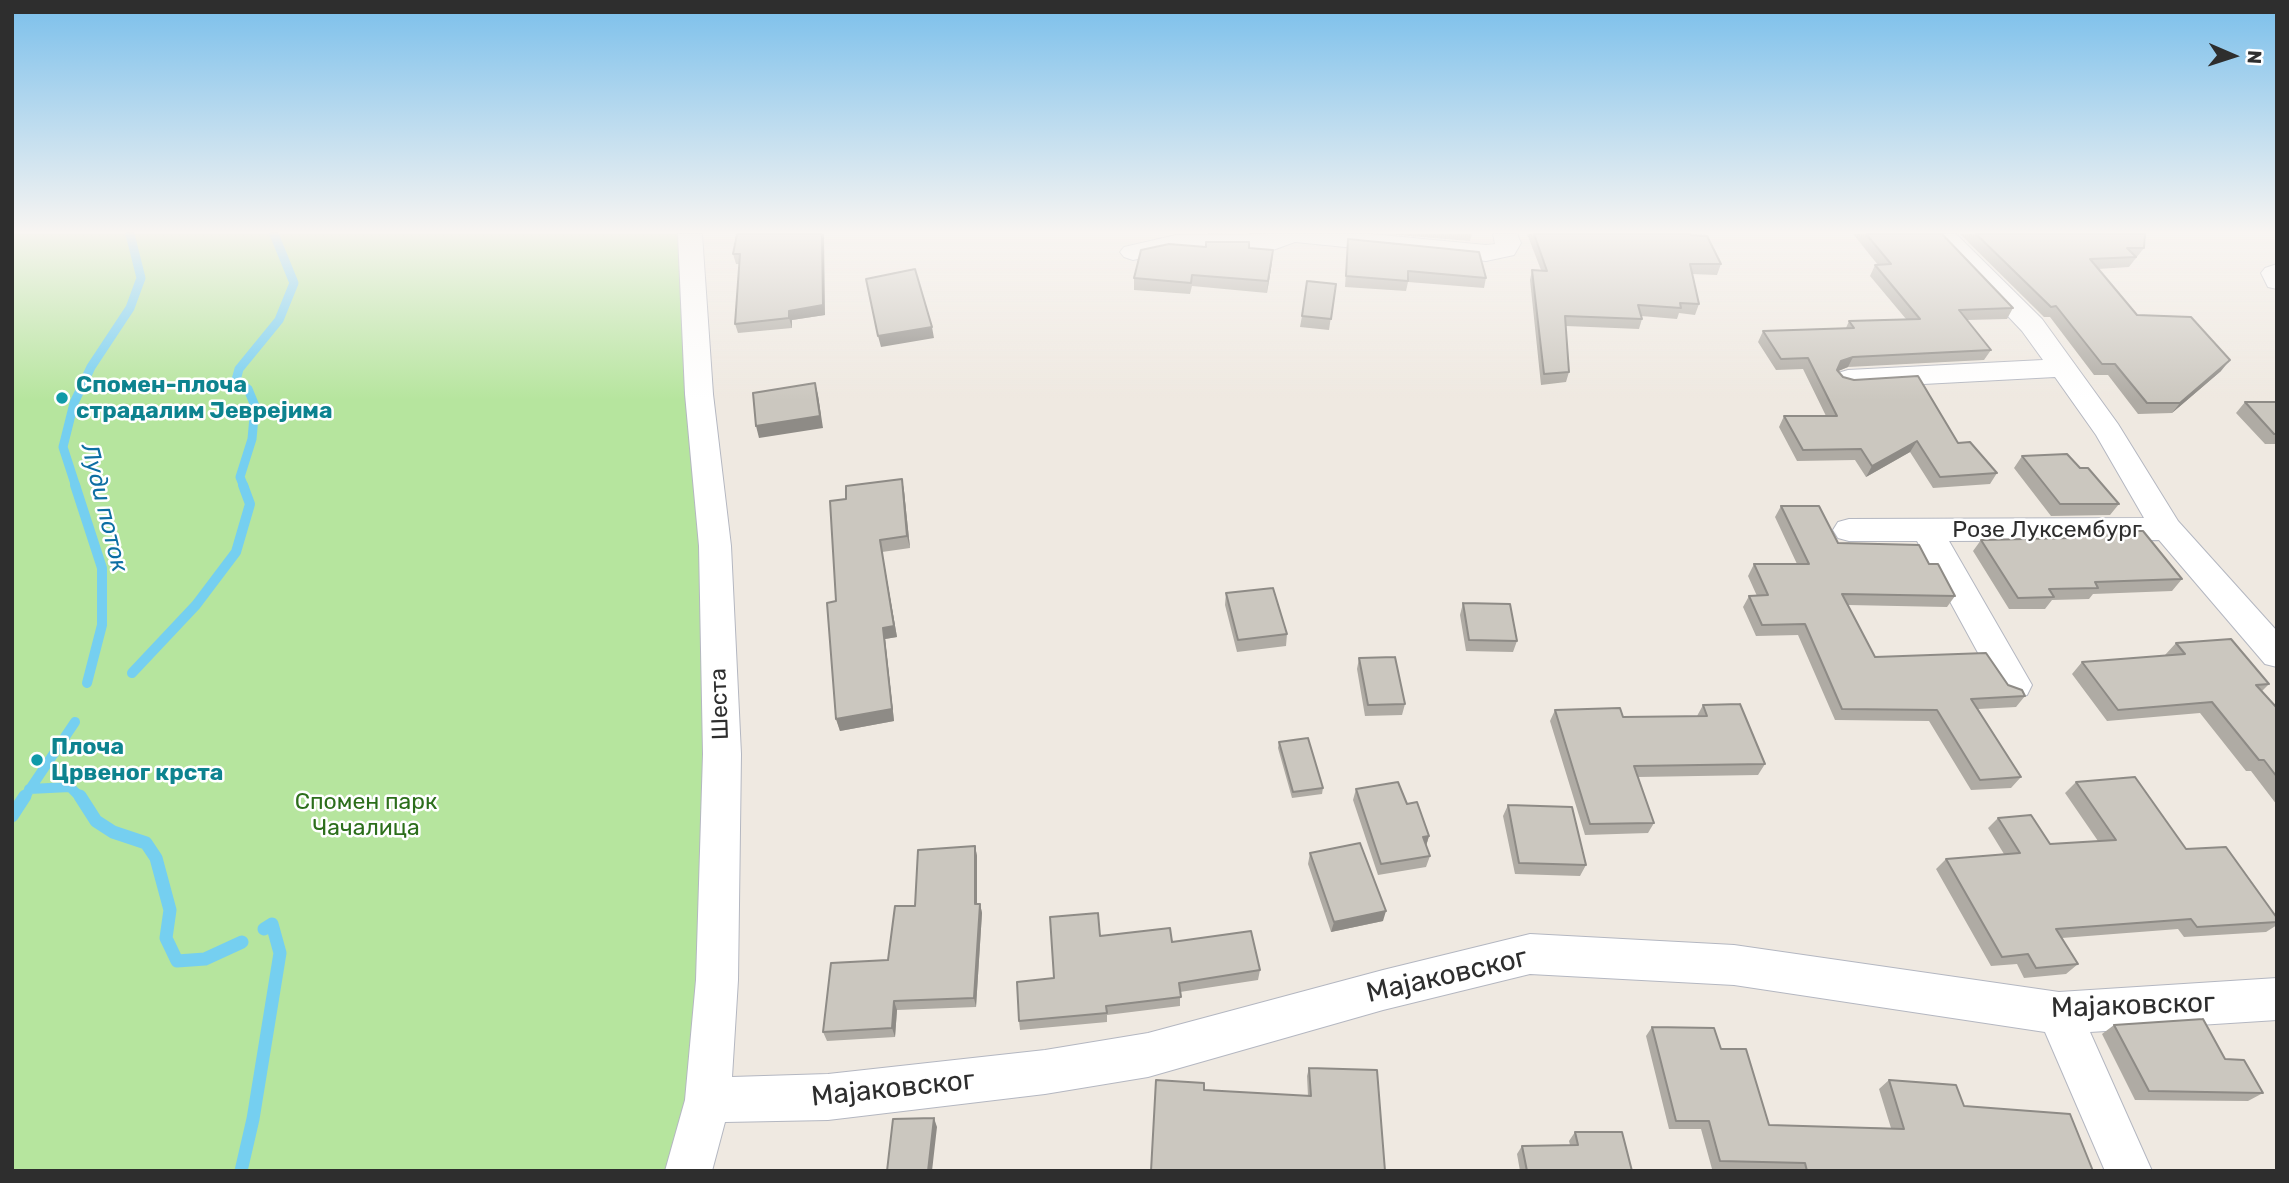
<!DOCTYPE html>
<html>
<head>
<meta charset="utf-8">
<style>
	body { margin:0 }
	#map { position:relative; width:2289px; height:1183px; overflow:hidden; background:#efe9e1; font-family:Rubik,sans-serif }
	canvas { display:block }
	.frame { position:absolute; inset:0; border:14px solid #2e2e2e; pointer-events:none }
	.north { position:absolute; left:2198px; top:21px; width:70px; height:70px; -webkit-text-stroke:5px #fff; paint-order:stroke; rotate:93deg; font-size:19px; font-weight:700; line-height:28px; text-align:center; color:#2e2e2e }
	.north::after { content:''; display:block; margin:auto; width:24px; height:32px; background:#2e2e2e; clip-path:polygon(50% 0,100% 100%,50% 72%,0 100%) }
</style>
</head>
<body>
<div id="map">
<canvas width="2289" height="1183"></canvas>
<div class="frame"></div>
<div class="north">N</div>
</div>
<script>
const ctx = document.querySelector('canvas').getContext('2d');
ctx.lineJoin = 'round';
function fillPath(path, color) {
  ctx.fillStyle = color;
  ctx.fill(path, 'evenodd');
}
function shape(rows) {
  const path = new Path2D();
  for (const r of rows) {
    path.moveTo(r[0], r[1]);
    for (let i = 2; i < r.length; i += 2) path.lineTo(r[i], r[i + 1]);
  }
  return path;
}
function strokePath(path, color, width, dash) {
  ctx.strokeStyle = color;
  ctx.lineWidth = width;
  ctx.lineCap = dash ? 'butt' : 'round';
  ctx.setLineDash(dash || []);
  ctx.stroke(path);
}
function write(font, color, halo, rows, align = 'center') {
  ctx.font = font + ' Rubik,sans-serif';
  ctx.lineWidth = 5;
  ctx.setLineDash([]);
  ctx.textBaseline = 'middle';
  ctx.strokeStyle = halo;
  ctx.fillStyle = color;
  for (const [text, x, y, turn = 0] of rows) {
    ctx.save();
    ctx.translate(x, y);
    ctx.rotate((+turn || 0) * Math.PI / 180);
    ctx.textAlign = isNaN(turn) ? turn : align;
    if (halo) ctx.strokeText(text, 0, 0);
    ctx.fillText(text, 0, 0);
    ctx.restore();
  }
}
const green = shape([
	[12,234,690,234,715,546,688,1171,12,1171]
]);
const streamFar2 = shape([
	[76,487,63,447,74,403,91,367,130,308,141,278,130,234],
	[244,487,240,477,252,439,255,406,248,389,236,380,239,369,279,320,294,283,274,234]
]);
const streamFar1 = shape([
	[75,485,102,568,102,625,87,683],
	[132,673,196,605,236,552,250,504,243,485],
	[29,789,70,787,81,798],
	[24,798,75,722]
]);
const stream = shape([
	[80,796,96,821,113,832,146,843,156,858,170,910,166,938,177,961,205,959,242,942],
	[12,816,25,796],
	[241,1171,253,1119,280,953,272,924,264,929]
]);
const street = shape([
	[678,234,702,234,713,394,731,546,741,754,738,980,732,1077,828,1074,1045,1050,1148,1033,1383,970,1530,934,1734,945,2059,992,2277,978,2277,1020,2090,1032,2152,1171,2105,1171,2045,1032,1734,985,1530,974,1383,1010,1148,1077,1045,1094,828,1120,725,1122,712,1171,665,1171,685,1100,696,980,703,754,699,546,685,394,678,234],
	[1270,234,1371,234,1486,245,1495,244,1493,234,1517,234,1521,243,1514,255,1486,261,1295,242,1270,251,1176,251,1133,260,1124,257,1120,252,1124,247,1176,235,1270,234],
	[1930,234,1956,234,2042,319,2118,424,2178,521,2277,631,2277,667,2265,664,2159,540,1949,541,2032,685,2027,695,2014,699,2001,695,1917,541,1849,541,1838,538,1833,530,1838,522,1849,519,2144,518,2096,435,2055,377,1848,388,1838,385,1834,379,1838,373,1848,370,2043,360,2022,331,1930,234],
	[2277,264,2277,289,2268,287,2261,273,2265,268,2277,264]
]);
const wall = shape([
	[737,234,825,315,792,320,792,328,738,333,735,324,740,264,736,264,733,254],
	[1385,234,1472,234,1470,241],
	[1527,234,1690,234,1721,264,1717,275,1692,274,1699,304,1695,315,1679,313,1677,319,1641,316,1642,319,1639,329,1566,326,1569,372,1566,382,1541,385,1530,280,1532,270,1541,270],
	[1853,234,1942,234,2013,308,2007,319,1967,320,1991,350,1984,360,1848,367,1838,371,1843,377,1958,443,1997,473,1990,484,1933,488,1910,452,1866,477,1855,460,1797,461,1779,427,1784,416,1826,416,1803,369,1776,370,1758,342,1763,331,1846,328,1849,321,1906,319,1870,276,1875,265,1878,265],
	[1960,234,2145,234,2144,248,2129,267,2098,269,2137,315,2221,371,2172,413,2138,414,2108,375,2094,375,2050,317,2044,317],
	[1348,239,1486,278,1484,288,1408,282,1406,291,1345,287],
	[1206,247,1249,248,1272,262,1267,293,1192,286,1190,294,1134,290,1134,278],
	[1336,284,1329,330,1300,327,1302,316],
	[2245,402,2277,402,2277,444,2265,444,2236,413],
	[2022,456,2080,468,2119,504,2110,515,2051,516,2014,468],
	[902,479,904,491,910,548,882,552,897,637,885,639,894,721,840,731,836,719,846,499],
	[1781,506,1838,543,1929,564,1955,596,1947,607,1848,605,1875,657,2008,685,2025,696,2016,707,1978,709,2021,777,2011,788,1971,790,1929,721,1835,720,1798,635,1756,636,1743,607,1749,596,1757,596,1748,576,1754,564,1797,564,1775,517],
	[2082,531,2182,579,2172,591,2093,594,2089,599,2052,600,2045,609,2009,609,1973,551,1981,540,2068,538,2069,536,2078,536],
	[1226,593,1287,634,1286,646,1237,652,1225,605],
	[1463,603,1517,641,1513,652,1466,651,1460,615],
	[2176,643,2269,684,2262,691,2277,708,2277,805,2251,771,2246,771,2200,713,2107,721,2072,674,2082,662,2166,656,2165,655],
	[1359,658,1405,704,1402,715,1365,716,1357,669],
	[1703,705,1765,764,1758,775,1638,777,1654,823,1648,833,1585,835,1550,721,1555,710,1623,717,1697,716],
	[1279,742,1323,788,1322,794,1292,798,1278,748],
	[2076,782,2186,849,2277,918,2277,925,2266,932,2184,937,2178,929,2062,938,2078,964,2066,974,2024,978,2017,964,1991,966,1936,869,1946,859,2004,854,1988,828,1998,818,2050,844,2098,841,2065,793],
	[1356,789,1407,804,1429,836,1426,846,1430,856,1426,867,1378,875,1353,800],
	[1508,805,1586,865,1580,876,1515,874,1503,816],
	[975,846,977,856,977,904,980,904,982,913,976,1007,897,1010,895,1037,827,1041,823,1032,888,960,915,906],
	[1310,853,1383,921,1331,932,1308,864],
	[1100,936,1172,942,1260,970,1258,980,1180,992,1180,1006,1107,1015,1107,1022,1020,1030,1019,1021,1054,978],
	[2114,1025,2225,1059,2263,1093,2248,1101,2135,1100,2102,1034],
	[1652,1027,1721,1049,1769,1125,1891,1128,1879,1089,1889,1080,1964,1106,2093,1171,1775,1171,1712,1169,1701,1129,1669,1129,1646,1036],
	[1309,1068,1385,1171,1204,1090,1308,1096,1307,1076],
	[1575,1132,1632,1171,1520,1171,1517,1154,1522,1146,1570,1145,1569,1141]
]);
const shadedWall = shape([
	[822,234,824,234,825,315,792,320,792,328,789,318,789,311],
	[1273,250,1272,262,1267,293,1268,281],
	[932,327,934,338,881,347,878,336],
	[1853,357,1848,367,1836,372,1841,361],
	[2230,360,2221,371,2172,413,2180,403],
	[815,383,818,395,823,428,759,438,756,426],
	[1917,441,1910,452,1866,477,1872,466],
	[902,479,904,491,910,548,907,536],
	[880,540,897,637,885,639,894,721,840,731,836,719,883,628],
	[1429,836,1426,846,1423,837],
	[975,846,977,856,977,914,975,904],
	[980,904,982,913,976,1007,974,998],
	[1386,911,1383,921,1331,932,1334,922],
	[894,1001,897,1010,895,1037,892,1028],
	[934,1118,937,1127,932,1171,928,1171]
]);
const building = shape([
	[737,234,822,234,823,305,789,311,789,318,735,324,740,254,733,254,737,234],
	[1534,234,1690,234,1691,235,1707,236,1721,264,1690,264,1699,304,1680,303,1681,308,1638,305,1642,319,1565,316,1569,372,1544,374,1532,270,1547,271,1534,234],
	[1866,234,1942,234,2013,308,1959,310,1991,350,1853,357,1841,361,1837,370,1843,377,1854,380,1918,376,1958,443,1970,442,1997,473,1940,477,1917,441,1872,466,1861,449,1803,450,1784,416,1837,416,1808,358,1781,359,1763,331,1854,328,1849,321,1920,319,1875,265,1891,264,1866,234],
	[1976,234,2145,234,2144,248,2127,248,2136,257,2090,259,2137,315,2191,317,2230,360,2180,403,2147,403,2115,364,2102,364,2056,306,2051,307,1976,234],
	[1348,239,1479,252,1486,278,1408,271,1408,281,1346,276,1348,239],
	[1206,242,1249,242,1249,248,1273,250,1268,281,1192,275,1191,283,1134,278,1141,250,1169,244,1206,247,1206,242],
	[915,269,932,327,878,336,866,279,915,269],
	[1307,281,1336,284,1331,319,1302,316,1307,281],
	[815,383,820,416,756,426,753,393,815,383],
	[2245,402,2277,402,2277,434,2274,434,2245,402],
	[2067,454,2080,468,2088,468,2119,504,2060,504,2022,456,2067,454],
	[902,479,907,536,880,540,894,626,883,628,892,709,836,719,827,603,836,601,830,501,846,499,846,486,902,479],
	[1781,506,1819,506,1838,543,1919,545,1929,564,1938,564,1955,596,1842,594,1875,657,1986,653,2008,685,2022,690,2025,696,1971,699,2021,777,1980,780,1937,710,1842,709,1805,624,1762,625,1749,596,1768,595,1754,564,1809,564,1781,506],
	[2082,531,2143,531,2182,579,2095,582,2098,588,2049,589,2054,597,2018,598,1981,540,2071,538,2069,536,2085,536,2082,531],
	[1273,588,1287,634,1238,640,1226,593,1273,588],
	[1463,603,1510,604,1517,641,1469,640,1463,603],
	[2231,639,2269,684,2256,685,2277,708,2277,777,2264,760,2259,760,2212,702,2118,710,2082,662,2185,654,2176,643,2231,639],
	[1395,657,1405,704,1368,705,1359,658,1395,657],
	[1740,704,1765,764,1634,766,1654,823,1590,824,1555,710,1620,708,1623,717,1707,716,1703,705,1740,704],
	[1308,738,1323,788,1293,792,1279,742,1308,738],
	[2135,777,2186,849,2226,847,2277,918,2277,922,2197,927,2191,919,2056,929,2078,964,2036,968,2028,954,2002,957,1946,859,2020,853,1998,818,2031,815,2050,844,2116,840,2076,782,2135,777],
	[1398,782,1407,804,1417,802,1429,836,1423,837,1430,856,1381,864,1356,789,1398,782],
	[1508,805,1572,807,1586,865,1519,863,1508,805],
	[1360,843,1386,911,1334,922,1310,853,1360,843],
	[975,846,975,904,980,904,974,998,894,1001,892,1028,823,1032,831,963,888,960,895,906,915,906,918,850,975,846],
	[1098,913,1100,936,1170,928,1172,942,1251,931,1260,970,1179,983,1181,997,1106,1006,1107,1013,1019,1021,1017,982,1054,978,1050,917,1098,913],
	[2203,1019,2225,1059,2244,1060,2263,1093,2149,1091,2114,1025,2203,1019],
	[1652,1027,1714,1028,1721,1049,1746,1049,1769,1125,1904,1129,1889,1080,1956,1085,1964,1106,2070,1114,2093,1171,1807,1171,1805,1163,1720,1161,1709,1121,1676,1121,1652,1027],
	[1309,1068,1377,1070,1385,1171,1151,1171,1156,1080,1204,1083,1204,1090,1311,1096,1309,1068],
	[934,1118,928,1171,887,1171,893,1119,934,1118],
	[1575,1132,1622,1132,1632,1171,1527,1171,1522,1146,1578,1145,1575,1132]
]);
const markers = [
	[62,398,7,"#0f9aa8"],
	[37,760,7,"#0f9aa8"]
];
const cultureNames = [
	["Спомен-плоча",76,385],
	["страдалим Јеврејима",76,411],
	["Плоча",51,747],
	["Црвеног крста",51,773]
];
const streetNames = [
	["Розе Луксембург",2047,530],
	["Шеста",720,704,-92]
];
const parkNames = [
	["Спомен парк",366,802],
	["Чачалица",366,828]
];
const waterNames = [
	["Луди поток",104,508,76]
];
const nearStreetnames = [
	["Мајаковског",1447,976,-13],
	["Мајаковског",2133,1006,-2],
	["Мајаковског",893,1089,-6]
];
fillPath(green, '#b6e59e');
strokePath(streamFar2, '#75cff0', 9);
strokePath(streamFar1, '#75cff0', 10);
strokePath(stream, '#75cff0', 13);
strokePath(street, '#b4b7c1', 2);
fillPath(street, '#fff');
fillPath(wall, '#afaba4');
fillPath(shadedWall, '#8e8b86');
fillPath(building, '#cbc7bf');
strokePath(building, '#8e8b86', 2);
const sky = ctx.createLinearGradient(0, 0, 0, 400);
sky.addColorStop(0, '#7abfeb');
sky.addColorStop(0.58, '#f8f5f2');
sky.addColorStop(1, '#f8f5f200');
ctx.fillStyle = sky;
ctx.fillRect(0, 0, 2289, 400);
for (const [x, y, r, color] of markers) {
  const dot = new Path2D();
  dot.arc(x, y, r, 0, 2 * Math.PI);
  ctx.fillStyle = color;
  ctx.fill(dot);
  strokePath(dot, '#fff', 2.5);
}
write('bold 23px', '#0d838f', '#fff', cultureNames, 'left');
write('23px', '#2e2e2e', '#fff', streetNames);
write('23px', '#2c6e1b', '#fff', parkNames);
write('italic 24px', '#0d6fa3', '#fff', waterNames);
write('28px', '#2e2e2e', '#fff', nearStreetnames);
</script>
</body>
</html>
